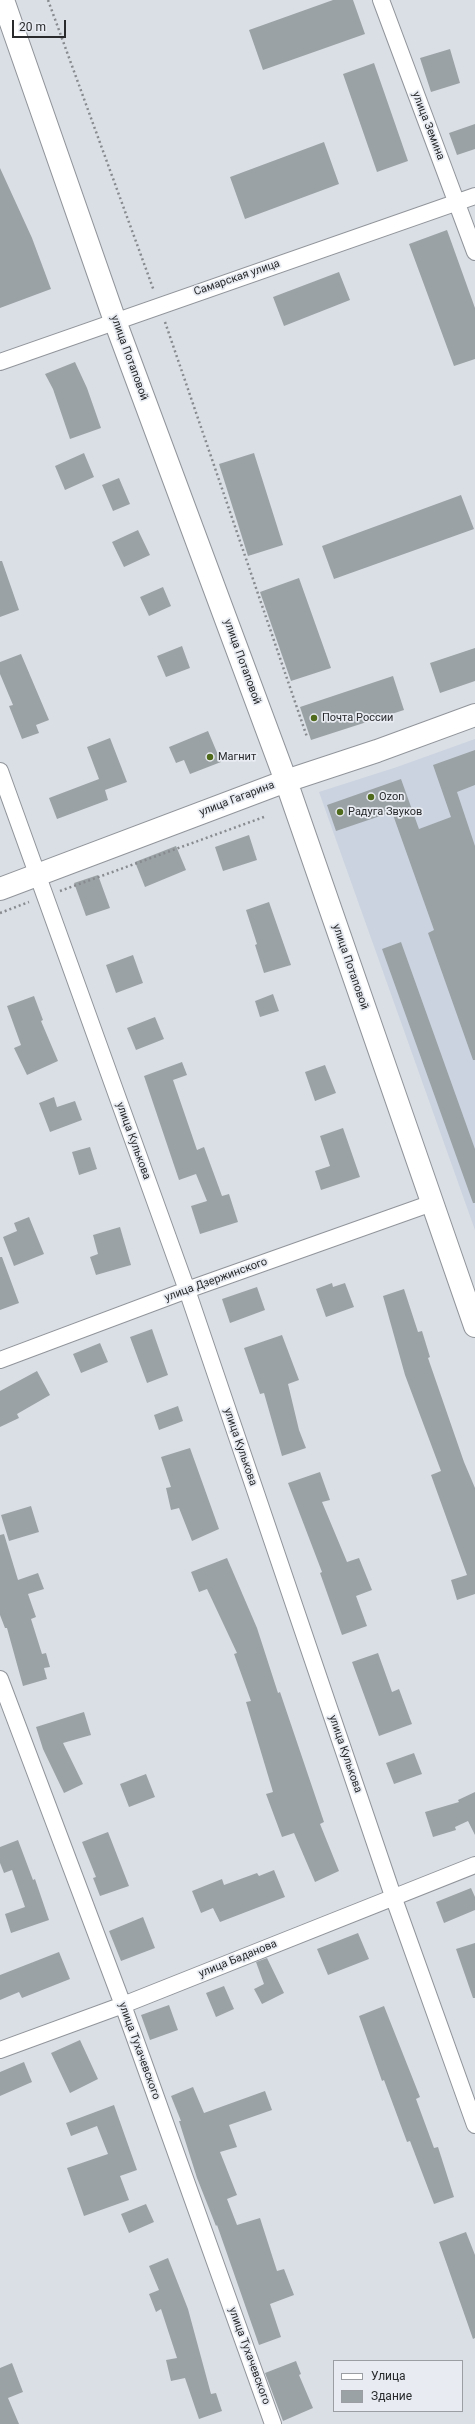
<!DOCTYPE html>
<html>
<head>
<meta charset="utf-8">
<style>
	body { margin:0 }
	#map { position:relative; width:475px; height:2424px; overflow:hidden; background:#dadfe5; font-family:Roboto,sans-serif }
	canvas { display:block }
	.legend { position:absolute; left:333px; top:2360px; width:130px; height:52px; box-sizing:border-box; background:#e8ecf2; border:1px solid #9b9ea3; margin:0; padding:5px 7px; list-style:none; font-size:12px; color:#282a2c }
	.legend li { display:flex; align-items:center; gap:8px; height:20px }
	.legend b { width:20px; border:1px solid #9b9ea3 }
	.scale { position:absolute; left:12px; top:20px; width:54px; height:18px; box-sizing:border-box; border:2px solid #282a2c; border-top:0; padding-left:5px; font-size:12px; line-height:14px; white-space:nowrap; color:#282a2c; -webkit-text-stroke:3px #e8ecf2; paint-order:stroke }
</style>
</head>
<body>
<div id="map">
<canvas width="475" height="2424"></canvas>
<ul class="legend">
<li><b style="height:5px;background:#fff"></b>Улица</li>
<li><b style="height:11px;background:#9ba2a6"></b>Здание</li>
</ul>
<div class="scale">20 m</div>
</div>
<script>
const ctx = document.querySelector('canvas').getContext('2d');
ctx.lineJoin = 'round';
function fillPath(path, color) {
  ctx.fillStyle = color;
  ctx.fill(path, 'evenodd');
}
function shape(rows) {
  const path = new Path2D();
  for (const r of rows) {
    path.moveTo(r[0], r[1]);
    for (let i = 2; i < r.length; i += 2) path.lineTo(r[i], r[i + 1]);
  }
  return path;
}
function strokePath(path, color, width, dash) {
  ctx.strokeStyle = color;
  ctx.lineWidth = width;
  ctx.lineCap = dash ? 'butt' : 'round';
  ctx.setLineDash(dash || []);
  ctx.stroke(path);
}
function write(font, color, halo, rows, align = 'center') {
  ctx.font = font + ' Roboto,sans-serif';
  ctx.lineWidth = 3.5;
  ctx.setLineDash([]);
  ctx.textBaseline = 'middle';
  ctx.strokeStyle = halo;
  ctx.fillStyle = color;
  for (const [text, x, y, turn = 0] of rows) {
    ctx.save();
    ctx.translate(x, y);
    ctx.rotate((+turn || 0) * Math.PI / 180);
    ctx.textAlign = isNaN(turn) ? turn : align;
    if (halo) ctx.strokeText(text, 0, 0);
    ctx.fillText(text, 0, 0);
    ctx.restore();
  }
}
const built = shape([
	[475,739,475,1230,319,792,397,767]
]);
const building = shape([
	[333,0,353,0,365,34,263,70,249,30],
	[450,49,460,83,431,92,420,58],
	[374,63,408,161,377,172,343,74],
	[475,124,475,149,457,155,449,133],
	[324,142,339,184,245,219,230,177],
	[0,168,32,238,51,289,0,308],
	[447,230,475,308,475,359,454,366,409,244],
	[339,272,350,300,284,326,273,297],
	[75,362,87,388,101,428,70,439,53,389,45,374],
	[84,453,94,477,65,490,55,466],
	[254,453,283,545,248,556,219,464],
	[119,478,130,504,113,511,102,485],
	[461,495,474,529,334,579,322,546],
	[138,530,150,555,124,567,112,542],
	[0,561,2,561,19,610,0,617],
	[299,578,331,668,291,681,260,592],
	[163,587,171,606,149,616,140,597],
	[182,646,190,668,166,677,157,656],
	[475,648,475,681,440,693,430,663],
	[21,654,49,720,36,725,39,733,22,739,9,706,13,705,0,674,0,662],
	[393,676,404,710,311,740,300,707],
	[208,731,221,762,190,774,184,760,176,763,169,747],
	[110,738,127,782,105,790,108,800,57,819,49,798,99,779,87,747],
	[475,750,475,785,457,792,475,846,475,1060,473,1060,428,933,434,930,392,812,336,831,327,805,401,779,419,829,451,817,433,765],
	[249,835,257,860,223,871,215,847],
	[176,846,186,870,145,887,135,862],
	[98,875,110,908,86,916,74,883],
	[269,902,291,965,264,973,255,945,257,944,246,910],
	[401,942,475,1149,475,1203,473,1203,382,949],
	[133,955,143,983,116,993,106,965],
	[273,994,279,1011,260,1017,255,1001],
	[34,996,43,1020,41,1021,58,1061,27,1075,14,1048,21,1045,7,1006],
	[155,1017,164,1039,136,1050,127,1028],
	[182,1062,187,1075,173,1080,197,1150,204,1147,222,1196,229,1194,238,1222,200,1234,191,1206,207,1201,196,1174,179,1180,144,1076],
	[325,1065,336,1093,315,1101,305,1072],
	[54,1097,57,1107,75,1101,82,1120,50,1132,39,1103],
	[343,1128,360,1177,321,1190,315,1171,330,1166,320,1136],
	[90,1147,97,1169,79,1175,72,1152],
	[29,1217,44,1254,14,1266,3,1237,17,1231,14,1223],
	[120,1227,131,1265,96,1275,90,1257,98,1254,93,1235],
	[0,1257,2,1257,19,1303,0,1310],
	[332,1283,333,1287,345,1283,354,1307,326,1317,316,1289],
	[257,1287,265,1310,230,1323,222,1299],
	[404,1289,418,1332,422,1331,430,1357,428,1358,464,1462,475,1488,475,1594,457,1600,451,1580,467,1575,431,1475,441,1471,405,1375,383,1296],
	[152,1329,168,1375,147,1383,130,1337],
	[282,1335,299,1380,288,1384,299,1430,306,1448,282,1456,264,1393,260,1394,244,1348],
	[100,1343,108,1362,81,1373,73,1354],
	[37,1371,50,1395,17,1414,19,1418,0,1427,0,1391],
	[178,1406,183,1421,159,1430,154,1415],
	[190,1448,219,1529,192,1541,179,1508,171,1510,166,1488,171,1487,161,1457],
	[320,1472,330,1500,322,1502,347,1562,359,1558,372,1590,356,1596,367,1626,342,1635,320,1573,322,1572,288,1483],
	[31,1506,39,1532,9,1541,1,1515],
	[4,1534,18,1580,38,1573,44,1589,28,1594,36,1617,31,1619,42,1654,46,1653,50,1667,44,1668,47,1679,23,1686,7,1628,5,1628,0,1615,0,1535],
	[227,1558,257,1628,278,1693,280,1692,324,1822,320,1824,339,1871,315,1882,294,1833,282,1837,266,1794,273,1792,246,1702,251,1701,234,1654,237,1653,207,1589,199,1592,191,1572],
	[378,1653,392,1692,399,1689,412,1724,379,1736,352,1662],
	[84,1712,91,1735,63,1743,83,1784,64,1793,43,1749,36,1727],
	[414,1753,422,1774,394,1784,386,1763],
	[146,1774,155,1797,129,1807,120,1784],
	[475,1792,475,1835,468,1821,455,1827,456,1830,433,1837,425,1812,459,1802,458,1800],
	[108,1832,129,1886,100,1896,93,1878,96,1877,82,1842],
	[18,1840,33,1880,35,1879,49,1920,11,1933,5,1914,25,1907,12,1870,4,1873,0,1863,0,1847],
	[274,1870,285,1897,220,1922,213,1908,201,1913,192,1891,222,1879,224,1885,257,1873,259,1876],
	[471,1888,475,1897,475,1910,444,1923,436,1902],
	[143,1917,155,1948,121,1961,109,1931],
	[358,1933,369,1959,328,1975,317,1949],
	[475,1943,475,1998,473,1998,456,1949],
	[59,1952,70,1979,22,1998,19,1992,0,2000,0,1975],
	[267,1958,284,1993,262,2004,254,1989,264,1984,256,1962],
	[224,1986,234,2009,216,2017,206,1993],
	[169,2005,178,2030,150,2040,141,2015],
	[384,2006,420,2097,416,2099,434,2148,438,2147,454,2197,434,2204,410,2141,407,2142,384,2080,382,2081,359,2016],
	[80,2040,98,2079,70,2093,51,2053],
	[24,2062,32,2082,0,2096,0,2072],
	[193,2087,204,2113,265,2091,272,2110,229,2125,237,2147,220,2152,237,2195,227,2199,237,2225,260,2218,277,2271,284,2269,294,2295,270,2304,281,2337,259,2345,217,2225,216,2226,197,2178,179,2121,181,2121,171,2096],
	[114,2105,137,2170,120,2176,129,2200,84,2216,67,2168,108,2154,97,2126,71,2136,66,2123],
	[146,2204,154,2222,129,2233,121,2214],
	[466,2232,475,2255,475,2338,473,2339,439,2242],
	[168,2258,188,2309,211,2394,216,2393,222,2411,199,2419,185,2378,171,2381,166,2360,177,2358,161,2309,156,2312,149,2294,159,2290,149,2266],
	[296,2361,301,2374,299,2375,313,2408,283,2421,265,2373],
	[12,2363,23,2392,8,2398,19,2424,0,2424,0,2368]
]);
const path = shape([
	[48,0,154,291],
	[165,322,307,737],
	[60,891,264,817],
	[0,913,29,902]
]);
const street = shape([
	[381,0,475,252],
	[0,362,475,196],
	[0,771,187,1290,393,1896,475,2125],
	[0,1360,187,1290,432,1203],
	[0,1679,123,2005,273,2424],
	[0,2050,123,2005,475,1865]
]);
const secondary = shape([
	[3,0,115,321,286,781,475,1326],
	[0,889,286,781,377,751,475,715]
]);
const markers = [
	[314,718,4,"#506a1c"],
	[210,757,4,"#506a1c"],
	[371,797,4,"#506a1c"],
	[340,812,4,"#506a1c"]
];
const streetNames = [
	["улица Земина",428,126,69],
	["Самарская улица",237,278,-19],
	["улица Потаповой",129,358,70],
	["улица Потаповой",242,662,70],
	["улица Гагарина",237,799,-21],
	["улица Потаповой",350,967,71],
	["улица Кулькова",133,1141,70],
	["улица Дзержинского",216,1280,-20],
	["улица Кулькова",240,1447,71],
	["улица Кулькова",345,1754,71],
	["улица Баданова",238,1959,-22],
	["улица Тухачевского",139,2051,70],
	["улица Тухачевского",249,2356,70]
];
const poiNames = [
	["Почта России",322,718],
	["Магнит",218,757],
	["Ozon",379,797],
	["Радуга Звуков",348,812]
];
fillPath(built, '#cbd3e0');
fillPath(building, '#9ba2a6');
strokePath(street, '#91959b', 18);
strokePath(secondary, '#91959b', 24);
strokePath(path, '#878b8f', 2.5, [2, 3]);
strokePath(street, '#fff', 16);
strokePath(secondary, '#fff', 22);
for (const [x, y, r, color] of markers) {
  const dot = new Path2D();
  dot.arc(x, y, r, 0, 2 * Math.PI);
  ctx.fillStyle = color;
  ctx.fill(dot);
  strokePath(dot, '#e8ecf2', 1.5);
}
write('11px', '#282a2c', '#e8ecf2', streetNames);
write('11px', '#282a2c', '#e8ecf2', poiNames, 'left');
</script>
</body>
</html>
